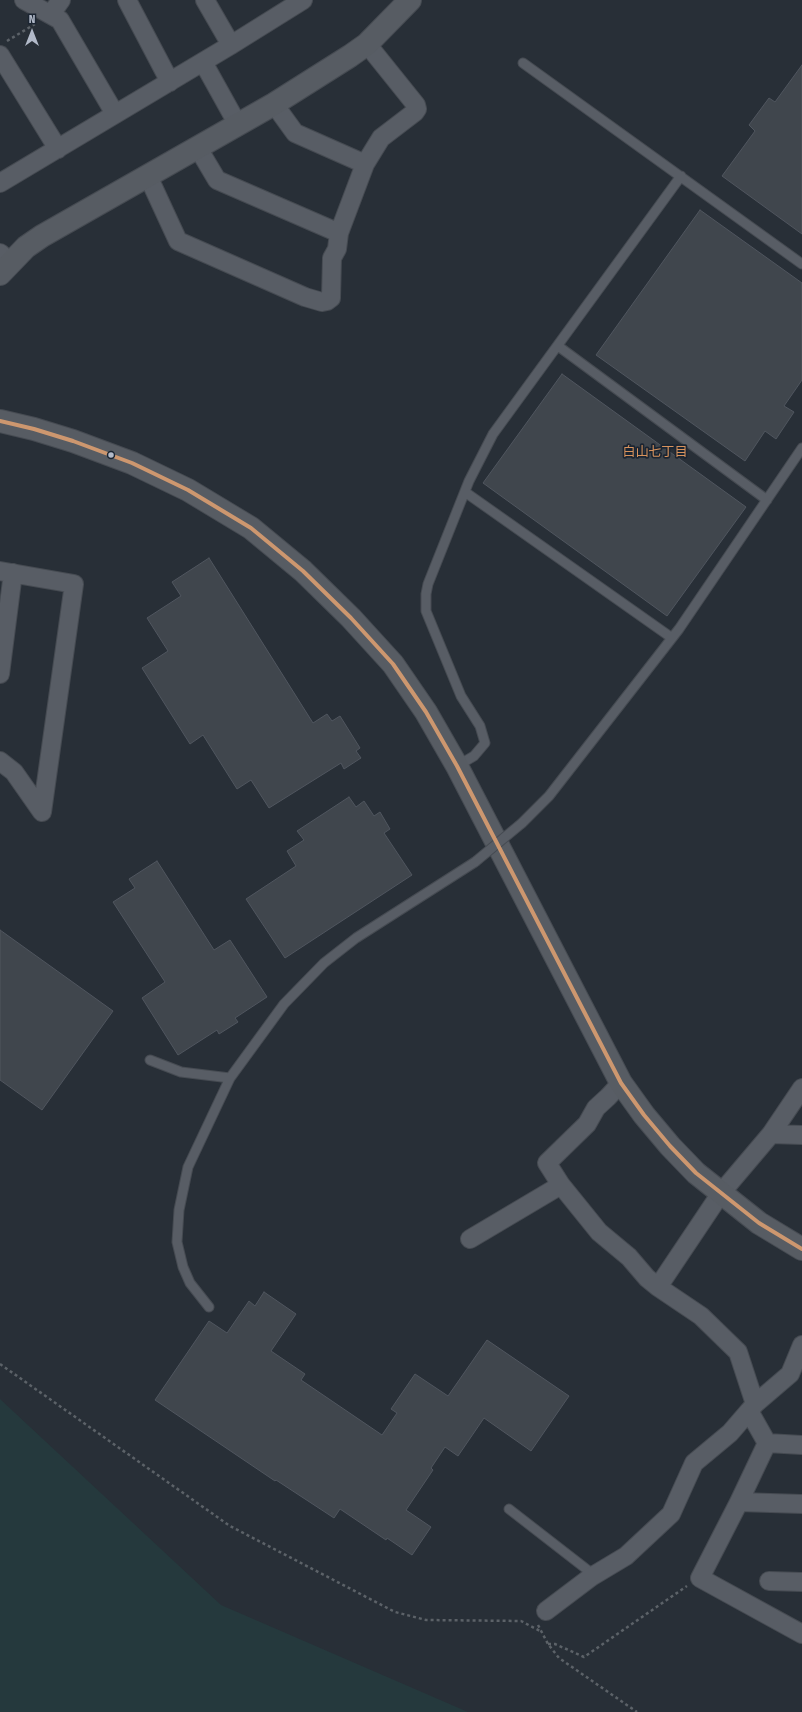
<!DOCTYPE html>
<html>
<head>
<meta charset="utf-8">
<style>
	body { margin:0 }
	#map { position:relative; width:802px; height:1712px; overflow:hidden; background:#282f37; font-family:"Fira Sans Condensed",sans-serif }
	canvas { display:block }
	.north { position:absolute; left:12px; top:12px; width:40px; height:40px; -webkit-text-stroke:3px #1b2532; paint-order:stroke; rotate:0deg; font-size:11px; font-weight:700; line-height:16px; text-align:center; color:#b2bac9 }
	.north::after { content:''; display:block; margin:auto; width:14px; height:18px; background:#b2bac9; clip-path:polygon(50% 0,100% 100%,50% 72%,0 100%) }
</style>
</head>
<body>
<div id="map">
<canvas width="802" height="1712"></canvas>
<div class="north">N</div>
</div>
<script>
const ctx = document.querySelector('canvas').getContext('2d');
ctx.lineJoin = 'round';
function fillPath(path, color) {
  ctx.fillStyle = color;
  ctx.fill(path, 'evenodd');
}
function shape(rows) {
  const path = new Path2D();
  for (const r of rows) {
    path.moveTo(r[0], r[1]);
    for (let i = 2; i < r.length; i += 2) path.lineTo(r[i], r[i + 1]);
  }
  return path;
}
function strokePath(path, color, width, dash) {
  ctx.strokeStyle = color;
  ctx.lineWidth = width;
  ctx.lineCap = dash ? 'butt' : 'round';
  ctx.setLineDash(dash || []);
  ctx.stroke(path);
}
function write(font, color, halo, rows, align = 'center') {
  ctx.font = font + ' "Fira Sans Condensed","Noto Sans JP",sans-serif';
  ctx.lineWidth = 3.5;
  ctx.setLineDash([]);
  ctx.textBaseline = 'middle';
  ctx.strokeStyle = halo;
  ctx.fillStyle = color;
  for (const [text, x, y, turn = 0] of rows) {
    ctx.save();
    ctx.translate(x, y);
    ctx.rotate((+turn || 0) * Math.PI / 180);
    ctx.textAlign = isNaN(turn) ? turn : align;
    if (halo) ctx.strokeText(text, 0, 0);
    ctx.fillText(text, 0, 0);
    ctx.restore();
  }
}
const green = shape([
	[0,1399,221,1605,468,1712,0,1712]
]);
const building = shape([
	[802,65,802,234,722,176,755,131,749,125,769,98,775,102,802,65],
	[700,210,802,283,802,380,784,406,794,412,776,439,765,431,745,461,596,355,700,210],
	[562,374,746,507,667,616,483,483,562,374],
	[209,558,313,723,327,714,332,721,340,716,360,748,356,751,361,758,344,769,341,763,269,808,251,780,237,789,203,735,190,744,142,668,168,651,147,618,181,596,172,582,209,558],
	[349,797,356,807,364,801,374,816,380,812,390,829,384,833,412,875,285,958,246,899,296,866,287,851,304,840,297,831,349,797],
	[157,861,214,950,230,940,267,997,235,1018,238,1022,219,1034,217,1030,178,1055,142,998,165,982,113,902,135,888,129,879,157,861],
	[0,930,113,1011,42,1110,0,1080,0,930],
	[264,1292,296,1314,271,1351,305,1374,301,1380,382,1435,397,1413,391,1409,415,1374,448,1396,487,1340,569,1396,531,1451,484,1418,458,1456,445,1447,431,1468,433,1470,406,1510,431,1527,412,1555,387,1538,386,1540,340,1509,334,1518,276,1480,275,1481,155,1400,209,1321,227,1333,249,1301,255,1306,264,1292]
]);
const path = shape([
	[7,41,35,24],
	[0,1364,230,1526,395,1612,426,1620,521,1621,540,1631],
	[538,1625,548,1644,559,1658,637,1712],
	[548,1644,555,1644,584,1657,687,1586]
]);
const lane = shape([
	[523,63,802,264],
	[558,346,767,500],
	[465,492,672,638],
	[457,766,474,756,485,743,480,726,461,696,426,611,426,594,428,584,469,481,493,434,681,176],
	[522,823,549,796,679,629,802,448],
	[150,1060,181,1072,230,1078],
	[209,1307,190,1283,183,1267,177,1242,179,1210,188,1167,230,1078,284,1004,324,963,356,938,475,862],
	[509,1509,594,1575]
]);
const street = shape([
	[24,0,60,20,115,114],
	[127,0,170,82],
	[205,0,231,45],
	[51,14,61,0],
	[0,55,58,149],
	[203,62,238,125],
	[274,104,295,133,365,164],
	[198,148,217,180,339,233],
	[148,176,178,241,305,297,322,302,327,301,331,298,332,258,337,249,339,233,365,164,381,138,415,112,417,109,416,105,367,44],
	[0,183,231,45,303,0],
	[0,253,10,262],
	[0,571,74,584,42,812],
	[0,674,13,573],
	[0,761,14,772,42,812],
	[621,1083,608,1097,596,1108,587,1124,547,1163,561,1185,599,1232,629,1257,647,1278,658,1287,701,1316,738,1352,755,1404,749,1411,767,1443],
	[771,1134,802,1135],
	[470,1239,561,1185],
	[658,1287,721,1193,771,1134,802,1088],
	[755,1404,790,1374,802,1345],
	[767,1443,739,1502,700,1578,802,1634],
	[767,1443,802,1445],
	[739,1502,802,1504],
	[769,1581,802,1582],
	[546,1611,591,1577,626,1556,671,1514,694,1463,730,1433,749,1411]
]);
const secondary = shape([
	[0,274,26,247,42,236,274,104,350,56,367,44,410,0],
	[0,421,34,429,73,441,132,463,188,490,251,528,303,571,351,618,393,664,426,712,457,766,621,1083,644,1115,670,1146,696,1173,759,1223,802,1249]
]);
const laneBridge = shape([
	[475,862,522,823]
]);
const bus1 = shape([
	[0,421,34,429,73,441,132,463,188,490,251,528,303,571,351,618,393,664,426,712,457,766,621,1083,644,1115,670,1146,696,1173,759,1223,802,1249]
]);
const markers = [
	[111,455,3.5,"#b2bac9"]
];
const neighbourhoodNames = [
	["白山七丁目",655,452]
];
fillPath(green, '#25393d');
fillPath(building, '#40464d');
strokePath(building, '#50565f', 1);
strokePath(lane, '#464b52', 11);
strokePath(street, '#464b52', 20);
strokePath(secondary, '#464b52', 24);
strokePath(path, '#5c6268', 2.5, [3, 3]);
strokePath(lane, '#585d65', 9);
strokePath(street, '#585d65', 18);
strokePath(secondary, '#575c63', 22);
strokePath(laneBridge, '#464b52', 11, []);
strokePath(laneBridge, '#585d65', 9);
strokePath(bus1, '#cd976f', 4);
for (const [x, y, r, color] of markers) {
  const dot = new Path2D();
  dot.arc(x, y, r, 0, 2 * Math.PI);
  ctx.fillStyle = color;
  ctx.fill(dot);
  strokePath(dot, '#1b2532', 1.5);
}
write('13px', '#d8935d', '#1b2532', neighbourhoodNames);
</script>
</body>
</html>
